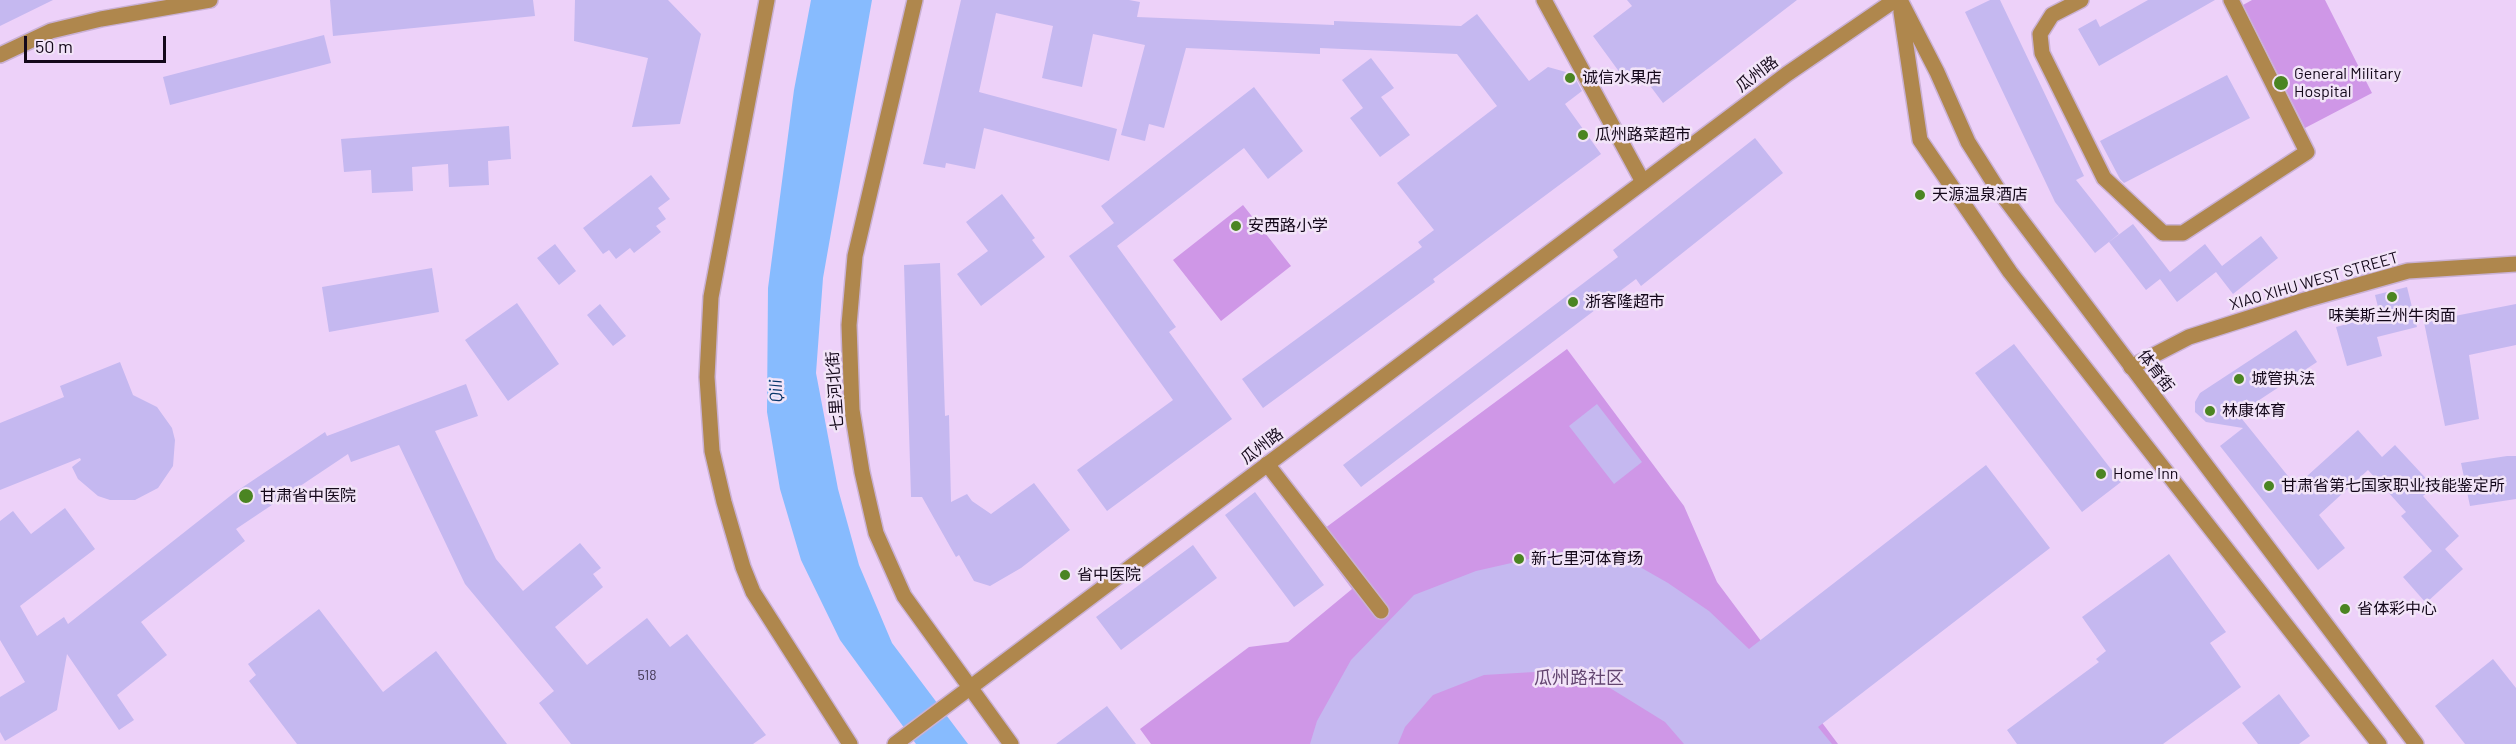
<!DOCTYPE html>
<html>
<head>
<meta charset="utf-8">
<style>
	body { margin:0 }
	#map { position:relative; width:2516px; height:744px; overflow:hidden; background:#edd1f9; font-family:Barlow,sans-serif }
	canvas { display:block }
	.scale { position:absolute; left:24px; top:36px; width:142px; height:27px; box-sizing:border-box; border:3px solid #14081a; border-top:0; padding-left:8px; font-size:18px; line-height:21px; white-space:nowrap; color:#14081a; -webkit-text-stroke:4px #f2e4f8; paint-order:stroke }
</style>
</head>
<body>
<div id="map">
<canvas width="2516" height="744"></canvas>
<div class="scale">50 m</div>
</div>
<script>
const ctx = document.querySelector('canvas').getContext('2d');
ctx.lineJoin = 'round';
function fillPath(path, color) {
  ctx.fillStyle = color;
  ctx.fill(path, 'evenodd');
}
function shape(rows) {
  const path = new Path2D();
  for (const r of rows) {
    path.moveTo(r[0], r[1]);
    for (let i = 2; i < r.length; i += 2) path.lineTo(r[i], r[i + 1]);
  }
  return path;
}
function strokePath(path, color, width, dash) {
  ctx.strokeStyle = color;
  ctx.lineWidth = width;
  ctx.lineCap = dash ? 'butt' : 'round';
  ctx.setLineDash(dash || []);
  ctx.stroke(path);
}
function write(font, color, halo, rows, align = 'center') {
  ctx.font = font + ' Barlow,"Noto Sans SC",sans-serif';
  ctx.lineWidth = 5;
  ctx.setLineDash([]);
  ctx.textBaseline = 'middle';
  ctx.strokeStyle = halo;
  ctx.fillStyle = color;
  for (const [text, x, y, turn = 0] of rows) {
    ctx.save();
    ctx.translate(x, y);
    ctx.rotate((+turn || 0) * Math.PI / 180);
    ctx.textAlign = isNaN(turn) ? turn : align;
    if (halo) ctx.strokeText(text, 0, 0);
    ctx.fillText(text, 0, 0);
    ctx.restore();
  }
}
const green = shape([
	[2252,0,2325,0,2372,93,2305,128,2243,5],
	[1243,205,1291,266,1221,321,1173,260],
	[1567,349,1684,506,1717,582,1838,744,1151,744,1140,729,1249,647,1288,642,1352,589,1313,537]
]);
const water = shape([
	[811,0,872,0,823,278,816,373,838,489,859,565,892,643,968,744,916,744,840,640,801,560,780,489,767,412,768,288,794,90]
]);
const building = shape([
	[0,0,53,0,0,26],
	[330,0,533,0,535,16,333,36],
	[575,0,668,0,701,34,680,124,632,127,648,58,574,41],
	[961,0,1129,0,1140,2,1137,17,1334,25,1334,21,1461,26,1477,14,1529,81,1548,67,1573,74,1582,91,1565,104,1601,154,1433,279,1435,282,1263,408,1242,379,1422,247,1418,242,1434,230,1397,183,1497,106,1457,54,1320,48,1320,54,1186,48,1164,128,1149,124,1145,141,1121,135,1145,45,1093,34,1082,87,1042,78,1053,26,996,13,979,92,1117,129,1109,161,984,128,975,169,946,163,945,168,923,164],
	[1627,0,1797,0,1663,103,1636,67,1623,77,1593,36,1632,6],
	[1990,0,2000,0,2084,176,2076,180,2119,234,2095,253,2055,202,1965,12],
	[2148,0,2215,0,2099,66,2078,29,2096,19,2100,27],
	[324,35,331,63,170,105,163,77],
	[1371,58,1394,88,1381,97,1410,135,1380,157,1350,118,1363,108,1342,80],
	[2227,75,2250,118,2124,183,2120,179,2100,141],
	[1254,87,1303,151,1268,179,1244,148,1117,246,1176,327,1169,332,1232,419,1107,511,1077,470,1173,400,1069,256,1114,223,1101,206],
	[509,126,511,159,488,161,489,185,449,187,448,164,412,167,413,191,372,193,371,170,344,172,341,139],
	[1755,138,1783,173,1641,286,1636,279,1361,487,1343,465,1618,257,1613,250],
	[651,175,670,199,658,208,666,219,656,226,661,232,634,253,630,248,616,259,609,250,603,254,583,228],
	[1002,194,1035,238,1032,240,1045,257,981,306,957,274,988,251,966,222],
	[2133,224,2170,272,2205,244,2222,266,2261,236,2278,258,2233,294,2216,272,2177,302,2160,279,2146,290,2109,242],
	[555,244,576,271,559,285,537,258],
	[940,263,945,416,949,415,951,502,967,494,972,501,991,514,1034,483,1070,530,1021,568,990,586,974,581,959,555,956,557,922,497,911,497,904,265],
	[432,268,439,312,329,332,322,287],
	[2407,287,2417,327,2377,337,2382,356,2347,366,2336,327,2380,315,2375,295],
	[517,303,559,364,508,401,465,340],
	[600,304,626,336,613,346,587,315],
	[2516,304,2516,345,2469,355,2479,419,2445,426,2424,322],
	[2296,330,2317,362,2238,414,2296,486,2358,430,2382,457,2395,445,2434,487,2423,496,2459,536,2445,549,2463,569,2426,603,2403,577,2432,551,2401,516,2406,512,2368,470,2319,515,2345,548,2318,570,2220,446,2243,428,2206,422,2195,412,2195,402,2200,393],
	[2014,344,2121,482,2082,512,1975,373],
	[120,362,133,395,157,407,172,428,175,440,173,466,158,488,135,500,110,500,98,496,78,479,72,467,81,460,80,458,0,490,0,423,64,397,60,386],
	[466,384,478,416,435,431,496,559,523,591,580,543,601,568,593,574,603,587,555,627,587,665,647,618,670,647,687,634,766,735,753,744,571,744,539,703,554,691,465,584,399,445,351,462,348,454,236,529,245,541,141,622,167,655,117,695,134,720,119,730,67,654,57,710,5,741,0,732,0,697,25,682,0,640,0,521,13,511,31,534,65,508,95,549,20,606,37,636,64,617,68,624,234,493,325,432,327,436],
	[1597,404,1642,462,1614,484,1569,426],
	[2507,456,2516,456,2516,499,2470,506,2461,463],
	[1986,465,2050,548,1818,727,1832,744,1684,744,1665,722,1610,688,1582,675,1534,672,1484,675,1433,695,1405,727,1398,744,1310,744,1317,721,1351,660,1414,595,1476,571,1560,552,1619,555,1668,583,1709,611,1749,649],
	[1255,492,1324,585,1294,607,1225,515],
	[1193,545,1217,578,1121,650,1096,617],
	[2169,554,2226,632,2210,643,2241,687,2163,744,2017,744,2007,730,2099,662,2096,659,2106,651,2082,617],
	[319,609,383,692,436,651,507,744,297,744,249,681,256,675,248,664],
	[2493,659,2516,688,2516,744,2465,744,2435,706],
	[2279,694,2310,736,2299,744,2258,744,2242,723],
	[1107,706,1136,744,1056,744]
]);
const minor = shape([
	[1544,0,1643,182],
	[2081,0,2052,15,2040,34,2042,53,2104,178,2163,233,2183,233,2307,152,2231,0],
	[0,55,51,31,101,19,210,0],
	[2131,367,2189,337,2305,300,2408,271,2516,264],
	[1267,464,1381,611]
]);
const tertiary = shape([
	[767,0,711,297,707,377,712,451,724,502,743,567,753,592,850,744],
	[915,0,855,256,849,325,852,410,862,472,876,533,904,596,1011,744],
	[1900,0,1937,72,1968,142,1997,188,2416,744],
	[1901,12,1920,140,2010,272,2379,744],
	[895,744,1787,74,1895,0]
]);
const markers = [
	[1570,78,6,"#4b8522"],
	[2281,83,8,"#4b8522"],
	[1583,135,6,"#4b8522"],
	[1920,195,6,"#4b8522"],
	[1236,226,6,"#4b8522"],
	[2392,297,6,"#4b8522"],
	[1573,302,6,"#4b8522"],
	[2239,379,6,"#4b8522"],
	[2210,411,6,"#4b8522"],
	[2101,474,6,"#4b8522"],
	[2269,486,6,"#4b8522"],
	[246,496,8,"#4b8522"],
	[1519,559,6,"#4b8522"],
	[1065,575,6,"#4b8522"],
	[2345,609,6,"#4b8522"]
];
const numberNames = [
	["518",647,675]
];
const streetNames = [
	["瓜州路",1757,74,-37],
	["XIAO XIHU WEST STREET",2314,281,-16],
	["体育街",2156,371,53],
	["七里河北街",835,391,-94],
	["瓜州路",1262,446,-37]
];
const poiNames = [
	["General Military",2294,74],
	["Hospital",2294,92],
	["诚信水果店",1582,78],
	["瓜州路菜超市",1595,135],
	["天源温泉酒店",1932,195],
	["安西路小学",1248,226],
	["浙客隆超市",1585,302],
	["味美斯兰州牛肉面",2392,316,"center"],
	["城管执法",2251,379],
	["林康体育",2222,411],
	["Home Inn",2113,474],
	["甘肃省第七国家职业技能鉴定所",2281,486],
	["甘肃省中医院",260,496],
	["新七里河体育场",1531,559],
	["省中医院",1077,575],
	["省体彩中心",2357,609]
];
const waterNames = [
	["Qili",776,391,-92]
];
const neighbourhoodNames = [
	["瓜州路社区",1579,678]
];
fillPath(green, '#cf97e7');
fillPath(water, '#87bbfe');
fillPath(building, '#c5b8f0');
strokePath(minor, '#cab1d5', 18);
strokePath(tertiary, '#cab1d5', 18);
strokePath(minor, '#af874d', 15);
strokePath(tertiary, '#af874d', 15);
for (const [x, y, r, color] of markers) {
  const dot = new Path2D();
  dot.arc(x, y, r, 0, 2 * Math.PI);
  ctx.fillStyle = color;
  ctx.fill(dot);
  strokePath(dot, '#f2e4f8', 2);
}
write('14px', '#403450', null, numberNames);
write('16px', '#14081a', '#f2e4f8', streetNames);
write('16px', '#14081a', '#f2e4f8', poiNames, 'left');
write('italic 18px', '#08366a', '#f2e4f8', waterNames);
write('18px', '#644671', '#f2e4f8', neighbourhoodNames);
</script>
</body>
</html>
